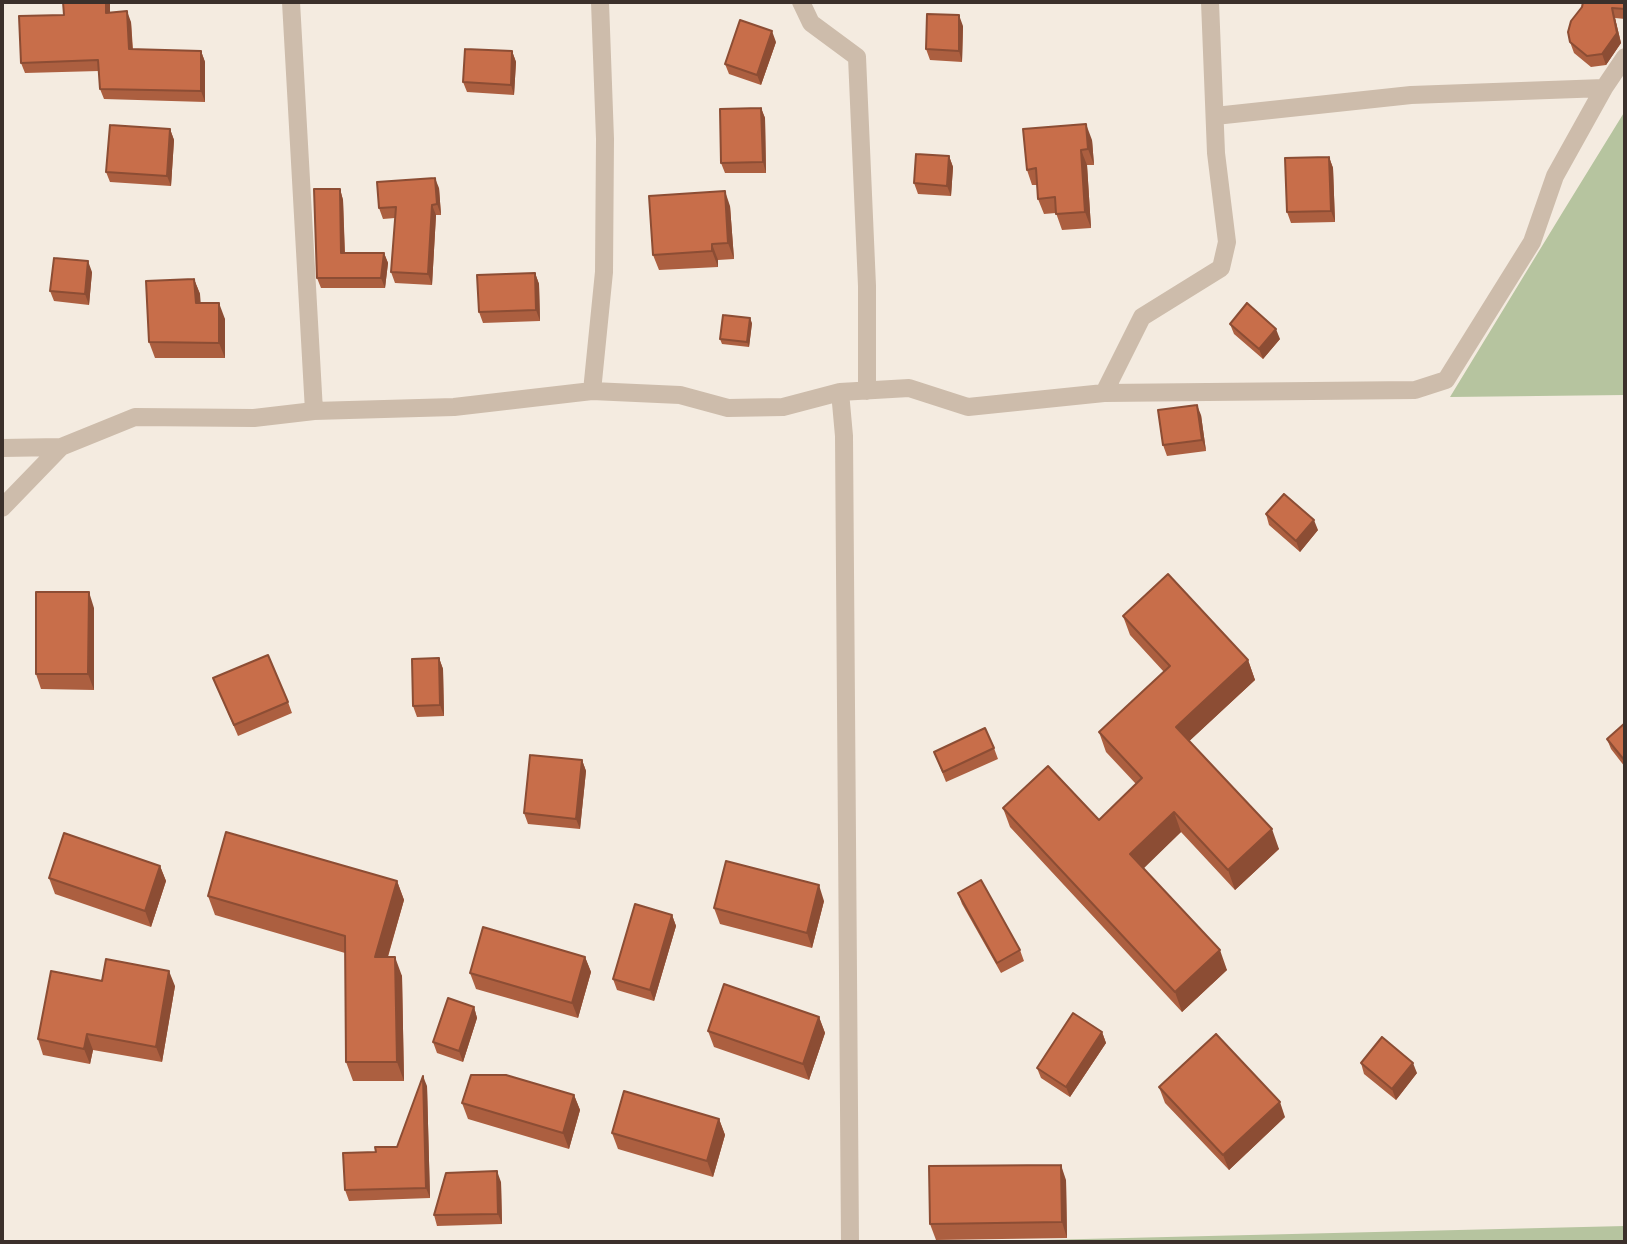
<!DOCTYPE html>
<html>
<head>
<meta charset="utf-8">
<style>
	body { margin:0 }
	#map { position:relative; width:1627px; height:1244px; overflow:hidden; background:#f4ebe0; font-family:"IBM Plex Sans",sans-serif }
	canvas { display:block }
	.frame { position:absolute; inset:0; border:4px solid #3b302b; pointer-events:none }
</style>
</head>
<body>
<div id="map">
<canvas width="1627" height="1244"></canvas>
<div class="frame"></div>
</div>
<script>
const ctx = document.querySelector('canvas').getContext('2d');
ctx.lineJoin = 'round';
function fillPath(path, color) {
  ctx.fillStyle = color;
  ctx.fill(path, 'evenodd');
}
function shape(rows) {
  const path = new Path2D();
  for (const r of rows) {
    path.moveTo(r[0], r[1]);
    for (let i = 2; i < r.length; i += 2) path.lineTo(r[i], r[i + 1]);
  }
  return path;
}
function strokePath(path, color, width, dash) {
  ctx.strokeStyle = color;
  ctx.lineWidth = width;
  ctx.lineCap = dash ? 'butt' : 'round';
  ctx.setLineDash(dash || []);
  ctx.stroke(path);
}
const green = shape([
	[1625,111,1625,395,1450,397,1564,210],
	[1625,1226,1625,1242,959,1242]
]);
const minor = shape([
	[291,2,314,411],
	[801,2,811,23,857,57,867,286,867,391],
	[1215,116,1411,95,1604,88],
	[592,391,680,395,728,408,783,407,840,392],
	[1104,393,1142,317,1221,268,1227,242,1216,153,1210,2],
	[2,448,61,447,135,417,254,418,314,411,454,407,592,391,604,272,605,139,600,2],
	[2,508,61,447],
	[850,1242,844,436,840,392,909,388,968,407,1104,393,1415,390,1446,380,1532,242,1555,176,1604,88,1625,57]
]);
const wall = shape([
	[63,2,110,2,110,12,131,22,133,49,201,51,205,62,205,102,104,99,100,89,99,71,25,73,21,63,64,15],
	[1625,2,1625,19,1615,18,1621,43,1606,65,1591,67,1574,53,1570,42,1571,21],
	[963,26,962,62,930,60,926,49],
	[776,42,761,85,729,74,725,64],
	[512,51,516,62,514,95,467,92,463,82],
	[761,108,765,118,766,173,725,173,721,163],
	[170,129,174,140,171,186,110,182,106,172],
	[1092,140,1094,165,1087,165,1091,228,1062,230,1056,213,1044,214,1038,199,1037,185,1032,185,1027,170],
	[949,156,953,167,951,196,918,194,914,183],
	[1329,157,1333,168,1335,222,1291,223,1287,212],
	[439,188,441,215,436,215,432,285,395,283,391,272,395,218,383,219,379,208],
	[340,189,343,200,345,253,384,253,388,263,385,288,321,288,317,278],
	[730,206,734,259,718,260,718,267,659,270,653,255],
	[92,272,89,305,54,301,50,291],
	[535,273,539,284,540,321,483,323,479,312],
	[194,279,200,294,200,303,225,319,225,358,155,358,149,342],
	[752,323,749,347,722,344,720,339],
	[1230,324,1280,339,1263,359,1234,334],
	[1201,415,1206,451,1167,456,1163,445],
	[1266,514,1318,530,1300,552,1269,525],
	[94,608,94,690,41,689,36,674],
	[1123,616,1248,660,1255,680,1189,741,1279,849,1235,890,1181,832,1143,868,1227,970,1182,1012,1010,827,1003,808,1099,820,1136,784,1106,752,1099,732,1164,672,1130,635],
	[439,658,443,669,444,716,417,717,413,706],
	[213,678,288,702,292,713,238,736],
	[1625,723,1625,767,1611,749,1607,739],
	[994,748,998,759,946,782,934,752],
	[582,760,586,771,580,829,528,824,524,813],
	[160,866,166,881,151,927,55,894,49,878],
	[397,881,404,900,388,957,402,976,404,1081,353,1081,346,1062,345,953,215,915,208,896],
	[958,893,1020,950,1024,961,1001,973,962,904],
	[824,901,812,948,720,924,714,908],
	[672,915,676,926,654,1001,617,990,613,979],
	[585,957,591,972,578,1018,476,989,470,973],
	[102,981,175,986,162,1062,93,1050,90,1064,43,1055,38,1039],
	[474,1007,477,1018,463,1062,437,1053,433,1042],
	[819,1017,825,1033,809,1080,714,1047,708,1031],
	[1102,1032,1106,1043,1070,1097,1041,1078,1037,1068],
	[1361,1063,1417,1073,1396,1100,1364,1074],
	[427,1086,430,1198,349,1201,345,1190,376,1152,397,1147],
	[1159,1087,1285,1117,1229,1170,1165,1103],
	[574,1095,580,1110,569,1149,468,1119,462,1103],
	[719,1119,725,1135,713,1177,618,1149,612,1133],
	[1066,1180,1067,1238,936,1240,930,1224],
	[501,1182,502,1224,437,1226,434,1215]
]);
const shadedWall = shape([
	[106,2,110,2,110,23,106,13],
	[1612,8,1615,18,1621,43,1606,65,1602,54],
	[127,11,131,22,133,60,129,49],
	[959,15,963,26,962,62,959,51],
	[772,31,776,42,761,85,757,75],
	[201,51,205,62,205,102,201,91],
	[512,51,516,62,514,95,511,85],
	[761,108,765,118,766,173,763,162],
	[1086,124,1092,140,1094,165,1088,149],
	[170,129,174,140,171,186,167,176],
	[1081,150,1087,165,1091,228,1085,212],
	[949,156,953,167,951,196,947,186],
	[1329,157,1333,168,1335,222,1331,211],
	[435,178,439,188,441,215,437,204],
	[340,189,343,200,345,264,341,253],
	[725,191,730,206,734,259,728,243],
	[432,205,436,215,432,285,428,274],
	[712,244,718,260,718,267,712,251],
	[384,253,388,263,385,288,381,278],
	[88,261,92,272,89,305,85,294],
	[535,273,539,284,540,321,536,310],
	[194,279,200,294,202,319,196,303],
	[219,303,225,319,225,358,219,343],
	[750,318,752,323,749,347,747,342],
	[1276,329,1280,339,1263,359,1259,349],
	[1197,405,1201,415,1206,451,1202,440],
	[1314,520,1318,530,1300,552,1296,541],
	[89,592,94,608,94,690,88,674],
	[439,658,443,669,444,716,440,705],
	[1248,660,1255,680,1183,747,1176,727],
	[582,760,586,771,580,829,576,819],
	[1174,812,1181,832,1138,874,1130,854],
	[1272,829,1279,849,1235,890,1228,870],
	[160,866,166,881,151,927,145,911],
	[397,881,404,900,382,976,375,957],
	[819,885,824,901,812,948,807,933],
	[672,915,676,926,654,1001,650,990],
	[1220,950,1227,970,1182,1012,1175,992],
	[395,957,402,976,404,1081,397,1062],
	[585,957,591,972,578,1018,572,1003],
	[169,971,175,986,162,1062,156,1047],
	[474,1007,477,1018,463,1062,459,1051],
	[819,1017,825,1033,809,1080,803,1064],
	[1102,1032,1106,1043,1070,1097,1066,1087],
	[87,1034,93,1050,90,1064,84,1049],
	[1413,1063,1417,1073,1396,1100,1392,1089],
	[423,1076,427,1086,430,1198,426,1188],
	[574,1095,580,1110,569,1149,563,1133],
	[1280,1102,1285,1117,1229,1170,1223,1155],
	[719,1119,725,1135,713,1177,707,1161],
	[1061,1165,1066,1180,1067,1238,1062,1222],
	[497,1171,501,1182,502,1224,498,1214]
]);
const building = shape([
	[63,2,106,2,106,13,127,11,129,49,201,51,201,91,100,89,98,60,21,63,19,16,64,15,63,2],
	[1583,2,1625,2,1625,9,1612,8,1617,33,1602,54,1587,56,1570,42,1568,32,1571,21,1582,7,1583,2],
	[927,14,959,15,959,51,926,49,927,14],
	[740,20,772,31,757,75,725,64,740,20],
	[465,49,512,51,511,85,463,82,465,49],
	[761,108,763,162,721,163,720,109,761,108],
	[1086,124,1088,149,1081,150,1085,212,1056,214,1055,197,1038,199,1036,168,1027,170,1023,129,1086,124],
	[110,125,170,129,167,176,106,172,110,125],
	[916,154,949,156,947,186,914,183,916,154],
	[1329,157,1331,211,1287,212,1285,158,1329,157],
	[435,178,437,204,432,205,428,274,391,272,396,207,379,208,377,182,435,178],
	[314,189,340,189,341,253,384,253,381,278,317,278,314,189],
	[725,191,728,243,712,244,712,251,653,255,649,196,725,191],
	[54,258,88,261,85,294,50,291,54,258],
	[535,273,536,310,479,312,477,275,535,273],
	[194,279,196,303,219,303,219,343,149,342,146,281,194,279],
	[1247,303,1276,329,1259,349,1230,324,1247,303],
	[723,315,750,318,747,342,720,339,723,315],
	[1197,405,1202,440,1163,445,1158,410,1197,405],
	[1284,494,1314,520,1296,541,1266,514,1284,494],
	[1168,574,1248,660,1176,727,1272,829,1228,870,1174,812,1130,854,1220,950,1175,992,1003,808,1048,766,1099,820,1142,778,1099,732,1170,666,1123,616,1168,574],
	[36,592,89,592,88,674,36,674,36,592],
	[268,655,288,702,234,725,213,678,268,655],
	[439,658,440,705,413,706,412,659,439,658],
	[1625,723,1625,761,1607,739,1625,723],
	[985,728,994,748,943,772,934,752,985,728],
	[530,755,582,760,576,819,524,813,530,755],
	[226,832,397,881,375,957,395,957,397,1062,346,1062,345,936,208,896,226,832],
	[64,833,160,866,145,911,49,878,64,833],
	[726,861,819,885,807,933,714,908,726,861],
	[981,880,1020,950,997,963,958,893,981,880],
	[635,904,672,915,650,990,613,979,635,904],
	[483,927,585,957,572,1003,470,973,483,927],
	[106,959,169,971,156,1047,87,1034,84,1049,38,1039,51,971,102,981,106,959],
	[724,984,819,1017,803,1064,708,1031,724,984],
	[448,998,474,1007,459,1051,433,1042,448,998],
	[1073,1013,1102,1032,1066,1087,1037,1068,1073,1013],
	[1216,1034,1280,1102,1223,1155,1159,1087,1216,1034],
	[1382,1037,1413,1063,1392,1089,1361,1063,1382,1037],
	[471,1075,506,1075,574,1095,563,1133,462,1103,471,1075],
	[423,1076,426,1188,345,1190,343,1153,376,1152,375,1147,397,1147,423,1076],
	[624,1091,719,1119,707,1161,612,1133,624,1091],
	[1061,1165,1062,1222,930,1224,929,1166,1061,1165],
	[497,1171,498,1214,434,1215,446,1173,497,1171]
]);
fillPath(green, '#b6c49f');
strokePath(minor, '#cdbcab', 18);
fillPath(wall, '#ac5f40');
fillPath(shadedWall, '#8c4d34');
fillPath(building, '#c86e4a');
strokePath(building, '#8c4d34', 2);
</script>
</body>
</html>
